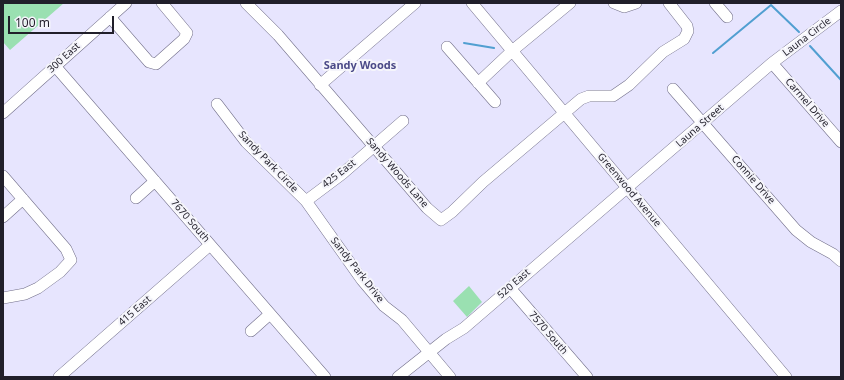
<!DOCTYPE html>
<html>
<head>
<meta charset="utf-8">
<style>
	body { margin:0 }
	#map { position:relative; width:844px; height:380px; overflow:hidden; background:#e7e5fe; font-family:"Noto Sans",sans-serif }
	canvas { display:block }
	.frame { position:absolute; inset:0; border:4px solid #211f2a; pointer-events:none }
	.scale { position:absolute; left:8px; top:16px; width:106px; height:18px; box-sizing:border-box; border:2px solid #211f2a; border-top:0; padding-left:5px; font-size:12px; line-height:14px; white-space:nowrap; color:#211f2a; -webkit-text-stroke:3px #f5f5fb; paint-order:stroke }
</style>
</head>
<body>
<div id="map">
<canvas width="844" height="380"></canvas>
<div class="frame"></div>
<div class="scale">100 m</div>
</div>
<script>
const ctx = document.querySelector('canvas').getContext('2d');
ctx.lineJoin = 'round';
function fillPath(path, color) {
  ctx.fillStyle = color;
  ctx.fill(path, 'evenodd');
}
function shape(rows) {
  const path = new Path2D();
  for (const r of rows) {
    path.moveTo(r[0], r[1]);
    for (let i = 2; i < r.length; i += 2) path.lineTo(r[i], r[i + 1]);
  }
  return path;
}
function strokePath(path, color, width, dash) {
  ctx.strokeStyle = color;
  ctx.lineWidth = width;
  ctx.lineCap = dash ? 'butt' : 'round';
  ctx.setLineDash(dash || []);
  ctx.stroke(path);
}
function write(font, color, halo, rows, align = 'center') {
  ctx.font = font + ' "Noto Sans",sans-serif';
  ctx.lineWidth = 4;
  ctx.setLineDash([]);
  ctx.textBaseline = 'middle';
  ctx.strokeStyle = halo;
  ctx.fillStyle = color;
  for (const [text, x, y, turn = 0] of rows) {
    ctx.save();
    ctx.translate(x, y);
    ctx.rotate((+turn || 0) * Math.PI / 180);
    ctx.textAlign = isNaN(turn) ? turn : align;
    if (halo) ctx.strokeText(text, 0, 0);
    ctx.fillText(text, 0, 0);
    ctx.restore();
  }
}
const green = shape([
	[3,3,64,3,10,50,3,42],
	[469,286,482,302,467,317,453,301]
]);
const stream = shape([
	[464,43,494,48],
	[810,46,841,80],
	[713,53,771,5,799,32]
]);
const minor = shape([
	[246,3,278,35,427,208,441,220,452,212,483,182,581,99,589,96,613,96,629,85,663,52,684,39,688,31,687,26,669,3],
	[472,3,786,377],
	[614,3,624,7,636,3],
	[715,3,727,17],
	[110,17,149,62,156,64,184,39,187,33,162,3],
	[447,47,495,102],
	[772,63,841,142],
	[55,66,325,377],
	[478,83,512,51,570,3],
	[320,85,415,3],
	[673,89,796,230,811,242,833,254,841,261],
	[217,104,246,142,306,201,362,280,384,306,402,320,450,377],
	[3,113,126,3],
	[3,176,66,249,71,260,60,272,38,288,25,294,3,298],
	[136,198,155,181],
	[306,201,342,174,403,121],
	[3,217,23,199],
	[510,288,587,377],
	[251,331,270,314],
	[59,377,210,245],
	[398,377,446,339,464,328,772,63,841,11]
]);
const streetNames = [
	["Launa Circle",807,37,-37],
	["300 East",64,58,-42],
	["Carmel Drive",807,103,49],
	["Launa Street",700,126,-41],
	["Sandy Park Circle",268,162,46],
	["Sandy Woods Lane",397,173,49],
	["425 East",339,174,-38],
	["Connie Drive",753,180,49],
	["Greenwood Avenue",629,190,50],
	["7670 South",190,221,49],
	["Sandy Park Drive",357,270,52],
	["520 East",514,284,-41],
	["415 East",135,311,-41],
	["7570 South",548,333,49]
];
const neighbourhoodNames = [
	["Sandy Woods",360,66]
];
fillPath(green, '#9ae0b1');
strokePath(stream, '#519fd1', 2);
strokePath(minor, '#716e89', 12);
strokePath(minor, '#fff', 11);
write('10px', '#211f2a', '#f5f5fb', streetNames);
write('bold 11px', '#4b4a88', '#f5f5fb', neighbourhoodNames);
</script>
</body>
</html>
